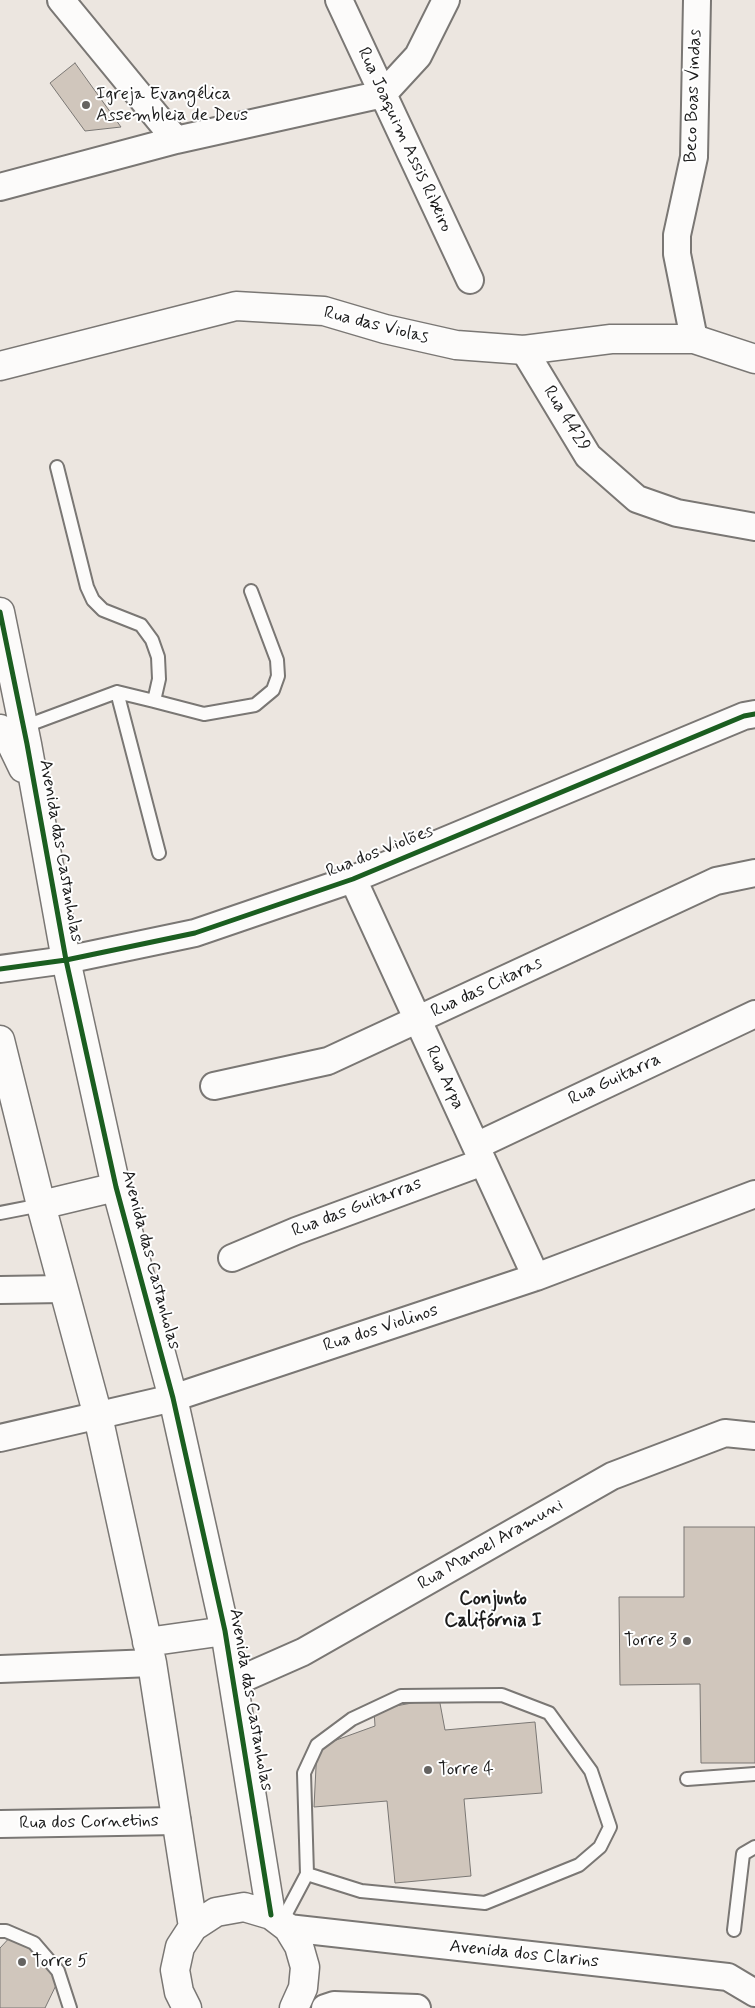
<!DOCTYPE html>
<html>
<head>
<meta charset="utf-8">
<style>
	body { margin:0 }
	canvas { display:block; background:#ece6e0 }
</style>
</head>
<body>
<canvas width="755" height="2008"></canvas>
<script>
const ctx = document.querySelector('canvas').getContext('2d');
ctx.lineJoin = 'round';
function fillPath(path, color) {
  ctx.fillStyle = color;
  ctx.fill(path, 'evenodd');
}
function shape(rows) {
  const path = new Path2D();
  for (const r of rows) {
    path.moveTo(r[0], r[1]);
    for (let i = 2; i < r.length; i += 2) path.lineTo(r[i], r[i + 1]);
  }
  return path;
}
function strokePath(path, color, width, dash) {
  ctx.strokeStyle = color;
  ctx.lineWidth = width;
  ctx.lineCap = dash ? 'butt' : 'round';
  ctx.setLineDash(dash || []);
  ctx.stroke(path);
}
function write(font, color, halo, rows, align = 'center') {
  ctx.font = font + ' Mynerve,sans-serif';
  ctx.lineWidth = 4;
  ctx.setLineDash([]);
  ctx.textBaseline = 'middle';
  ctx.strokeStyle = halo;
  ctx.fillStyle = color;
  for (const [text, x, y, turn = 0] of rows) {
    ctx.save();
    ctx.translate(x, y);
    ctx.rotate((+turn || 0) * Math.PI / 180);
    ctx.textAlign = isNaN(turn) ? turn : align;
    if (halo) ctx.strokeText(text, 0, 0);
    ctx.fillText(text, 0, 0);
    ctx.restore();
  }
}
const building = shape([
	[75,63,121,127,85,131,50,83,75,63],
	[684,1527,755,1527,755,1763,701,1763,700,1684,620,1685,619,1597,684,1597,684,1527],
	[439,1698,445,1730,535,1722,542,1793,464,1799,471,1876,395,1883,387,1801,314,1807,317,1747,375,1726,374,1710,439,1698],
	[13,1934,60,1977,45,2008,0,2008,0,1948,13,1934]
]);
const service = shape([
	[117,692,159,853],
	[154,701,204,714,255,705,273,690,278,676,277,660,251,591],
	[23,727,117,692,154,701,159,679,158,657,152,640,141,625,103,610,93,600,87,587,57,467],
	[0,1213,41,1205],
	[687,1779,755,1774],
	[281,1923,307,1874,304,1773,317,1745,352,1719,401,1696,502,1695,549,1713,591,1771,610,1827,600,1847,579,1865,485,1903,361,1891,307,1874],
	[734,1930,743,1854,755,1847],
	[0,1931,6,1931,34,1943,58,1971,70,2008]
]);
const minor = shape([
	[61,0,176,140],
	[339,0,470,280],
	[0,187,176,140,383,94,418,56,446,0],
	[694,339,677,254,677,235,694,157,697,0],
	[524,350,588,456,637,499,677,513,755,527],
	[353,879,536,1277],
	[0,969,66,960,195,933,353,879,744,716,755,714],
	[214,1086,328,1061,716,881,755,873],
	[476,1146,755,1014],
	[232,1258,296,1231,483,1162],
	[0,1290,63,1289],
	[0,1438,173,1398,536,1277,755,1194],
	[0,1669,152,1663],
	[235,1682,303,1652,612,1476,725,1433,755,1436],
	[0,1824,177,1821],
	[288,1928,728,1977,755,1993],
	[325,2008,334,2005,417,2008]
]);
const tertiary = shape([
	[0,366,236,306,324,311,385,329,456,345,524,350,611,339,694,339,755,359],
	[0,612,27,744,66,960,116,1187,173,1398,225,1631,271,1915],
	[0,729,10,741,23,768],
	[0,1040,41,1205,98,1416,152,1663,193,1927],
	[41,1205,116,1187],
	[147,1642,225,1631],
	[187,2008,179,1992,175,1970,180,1947,193,1927,216,1912,244,1907,271,1915,288,1928,299,1946,305,1967,303,1988,294,2008]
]);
const cycleway = shape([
	[0,612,27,744,66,960,116,1187,173,1398,225,1631,271,1915],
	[0,969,66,960,195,933,353,879,744,716,755,714]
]);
const markers = [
	[86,105,5,"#656361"],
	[687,1641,5,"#656361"],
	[428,1770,5,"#656361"],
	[22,1962,5,"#656361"]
];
const poiNames = [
	["Igreja Evangélica",96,95],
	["Assembleia de Deus",96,116],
	["Torre 3",677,1641,"right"],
	["Torre 4",438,1770],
	["Torre 5",32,1962]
];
const streetNames = [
	["Beco Boas Vindas",694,96,-88],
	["Rua Joaquim Assis Ribeiro",404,140,65],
	["Rua das Violas",376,326,14],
	["Rua 4429",566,419,58],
	["Avenida das Castanholas",60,851,80],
	["Rua dos Violões",380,852,-22],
	["Rua das Citaras",487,988,-25],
	["Rua Arpa",444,1078,65],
	["Rua Guitarra",615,1080,-25],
	["Rua das Guitarras",357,1208,-21],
	["Avenida das Castanholas",150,1260,75],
	["Rua dos Violinos",381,1329,-18],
	["Rua Manoel Aramuni",491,1545,-30],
	["Avenida das Castanholas",250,1700,80],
	["Rua dos Cornetins",89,1823,-1],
	["Avenida dos Clarins",524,1955,6]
];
const neighbourhoodNames = [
	["Conjunto",493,1600],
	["Califórnia I",493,1622]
];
fillPath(building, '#d0c6bc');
strokePath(building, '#7a7774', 1);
strokePath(service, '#7a7774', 16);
strokePath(minor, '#7a7774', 30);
strokePath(tertiary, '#7a7774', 31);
strokePath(service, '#fcfbfa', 12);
strokePath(minor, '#fcfbfa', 26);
strokePath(tertiary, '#fcfbfa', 28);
strokePath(cycleway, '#1b5e20', 5);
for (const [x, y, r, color] of markers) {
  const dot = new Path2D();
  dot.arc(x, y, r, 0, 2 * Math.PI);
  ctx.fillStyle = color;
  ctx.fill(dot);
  strokePath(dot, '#fff', 2);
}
write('18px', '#1c1c1c', '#fff', poiNames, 'left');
write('18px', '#1c1c1c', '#fff', streetNames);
write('bold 19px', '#1c1c1c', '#fff', neighbourhoodNames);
</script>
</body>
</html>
